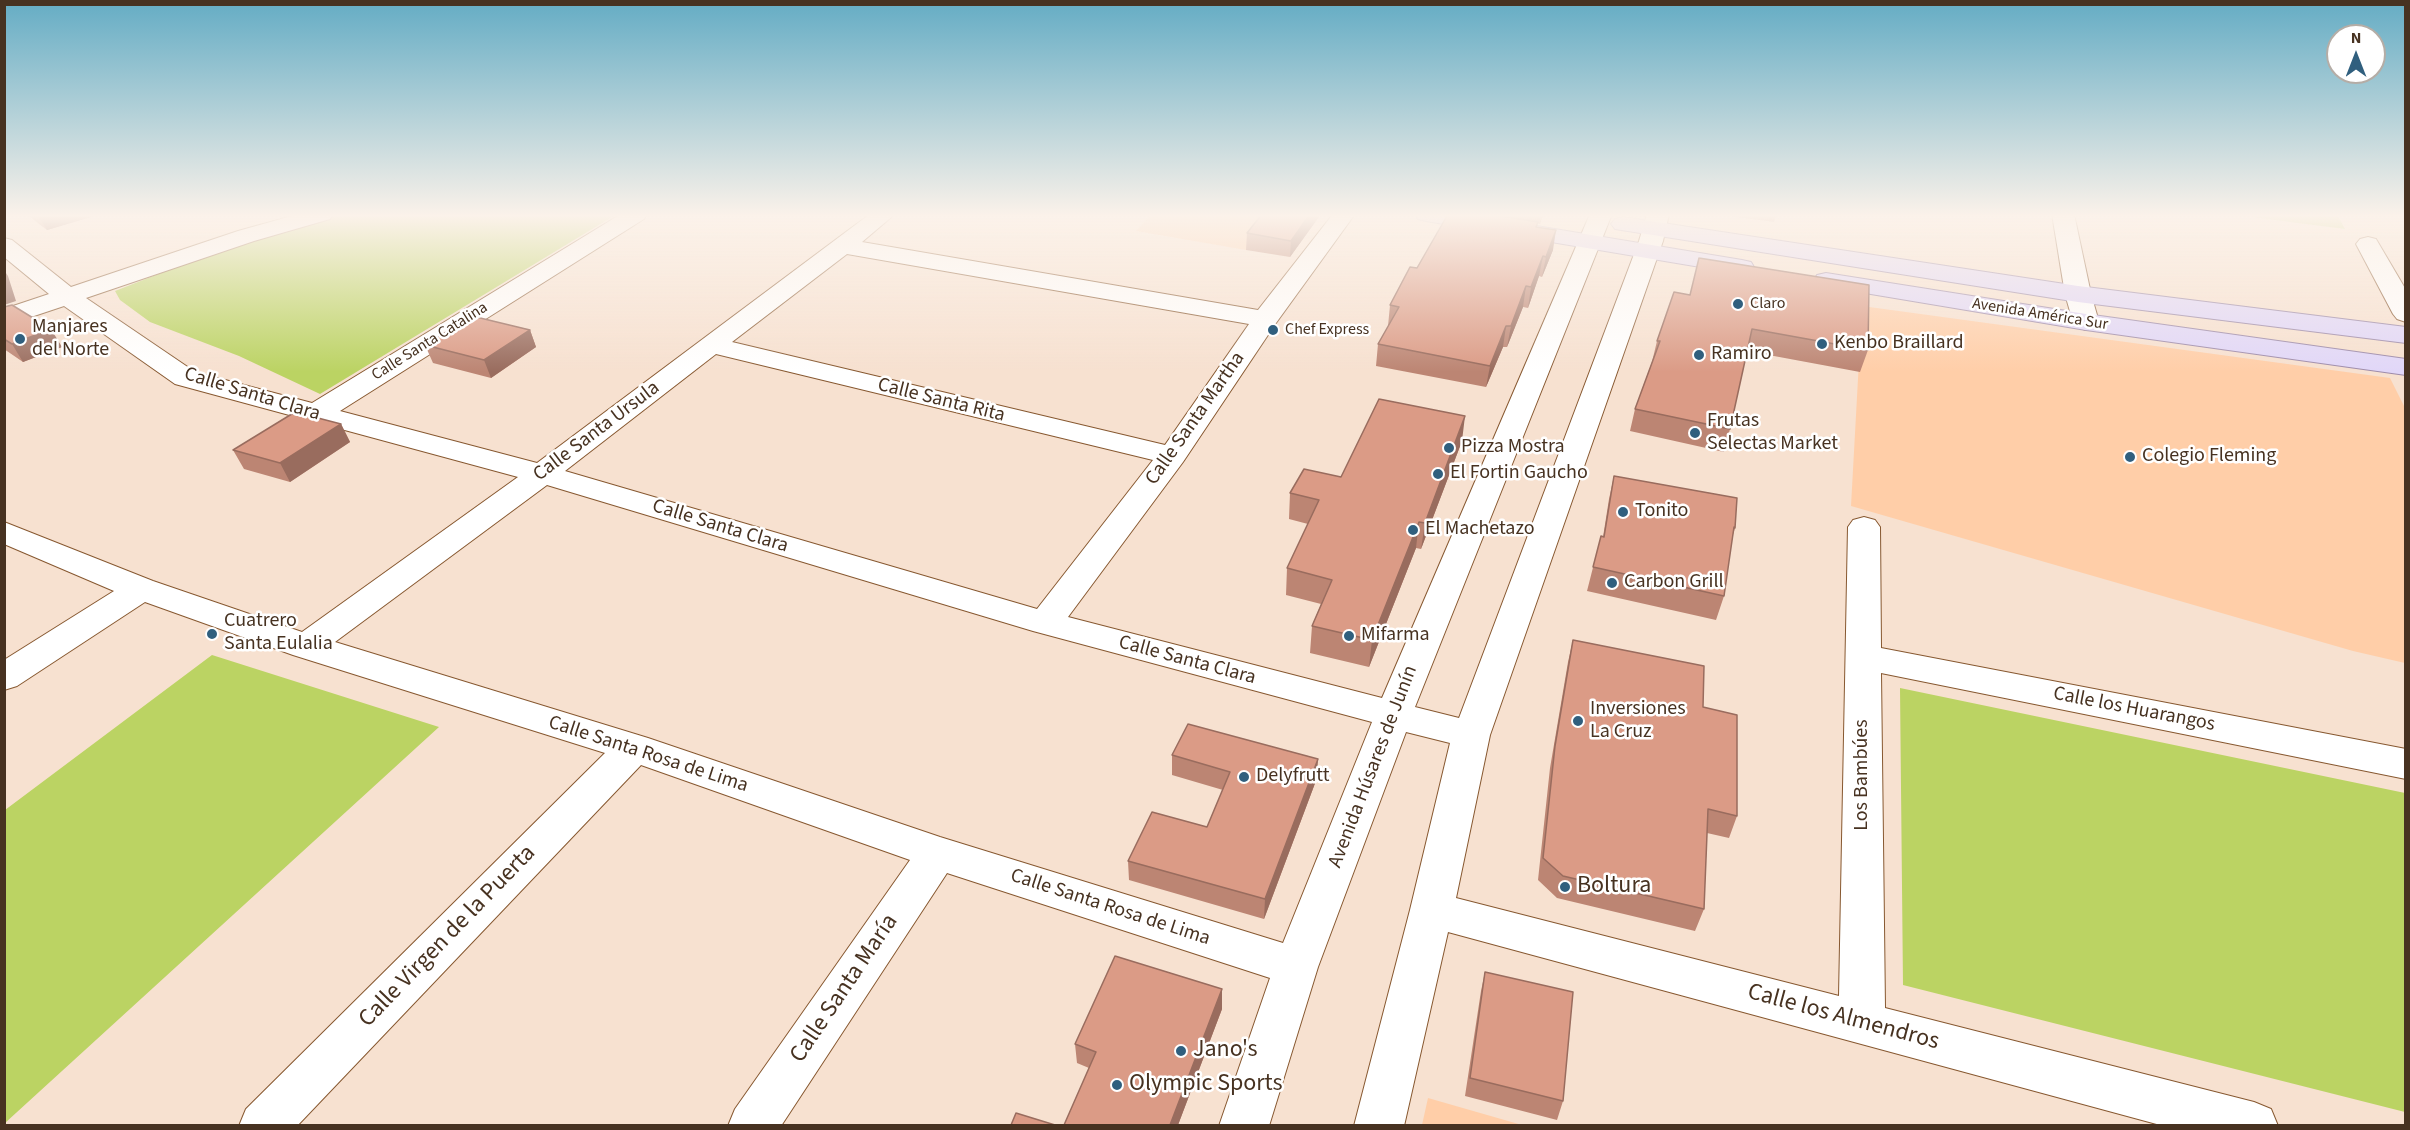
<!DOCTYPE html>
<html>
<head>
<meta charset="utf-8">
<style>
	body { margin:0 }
	#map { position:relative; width:2410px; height:1130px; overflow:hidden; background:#f7e1d0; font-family:"Source Sans 3",sans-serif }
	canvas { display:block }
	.frame { position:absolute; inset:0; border:6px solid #473221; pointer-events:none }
	.north { position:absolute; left:2326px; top:24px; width:60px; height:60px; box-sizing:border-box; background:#fff; border:2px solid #b5ada6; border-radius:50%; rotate:0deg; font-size:16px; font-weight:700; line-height:24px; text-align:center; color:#473221 }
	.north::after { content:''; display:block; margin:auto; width:21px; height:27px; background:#305f7e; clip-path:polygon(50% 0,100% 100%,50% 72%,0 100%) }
</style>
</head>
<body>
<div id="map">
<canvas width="2410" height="1130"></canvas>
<div class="frame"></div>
<div class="north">N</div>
</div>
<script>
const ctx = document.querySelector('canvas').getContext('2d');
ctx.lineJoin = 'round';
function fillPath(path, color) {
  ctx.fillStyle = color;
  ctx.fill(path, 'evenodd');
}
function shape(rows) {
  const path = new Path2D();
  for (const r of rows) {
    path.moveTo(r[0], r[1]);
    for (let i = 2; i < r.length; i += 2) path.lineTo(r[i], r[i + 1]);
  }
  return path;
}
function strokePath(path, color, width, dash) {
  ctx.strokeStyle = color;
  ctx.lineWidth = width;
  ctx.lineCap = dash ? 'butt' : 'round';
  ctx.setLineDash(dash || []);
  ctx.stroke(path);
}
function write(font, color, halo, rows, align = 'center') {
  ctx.font = font + ' "Source Sans 3",sans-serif';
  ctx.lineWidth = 5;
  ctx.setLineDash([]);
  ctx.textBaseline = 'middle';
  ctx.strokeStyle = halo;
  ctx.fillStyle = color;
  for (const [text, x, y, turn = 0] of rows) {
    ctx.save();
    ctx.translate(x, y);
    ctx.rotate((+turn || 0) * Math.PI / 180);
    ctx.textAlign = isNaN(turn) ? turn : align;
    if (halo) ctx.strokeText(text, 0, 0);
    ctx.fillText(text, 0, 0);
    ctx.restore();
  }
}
const built = shape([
	[1152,214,1274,214,1246,250,1136,231],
	[1862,306,2390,378,2405,408,2405,663,2353,651,1851,506],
	[1428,1098,1522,1125,1422,1125]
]);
const green = shape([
	[338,214,617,214,320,394,239,356,150,322,120,300,115,291,263,233],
	[2250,214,2337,214,2345,229,2251,217],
	[212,655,439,727,5,1123,5,810],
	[1900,688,2405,793,2405,1112,1903,985]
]);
const minor = shape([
	[299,214,333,214,330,219,254,241,86,298,195,372,312,403,621,214,647,214,644,219,340,411,537,463,870,214,895,214,862,242,1258,310,1333,214,1355,214,1276,323,1183,462,1068,617,1382,698,1590,214,1612,214,1415,707,1459,718,1639,241,1647,214,1669,214,1663,241,1490,735,1456,898,1839,996,1848,527,1853,520,1864,517,1875,520,1880,527,1881,648,2406,749,2406,779,1881,673,1885,1008,2254,1102,2271,1109,2278,1126,2164,1126,1448,932,1404,1126,1354,1126,1410,910,1450,743,1406,732,1318,967,1269,1126,1219,1126,1270,978,947,873,781,1126,728,1126,735,1109,910,860,641,765,297,1126,239,1126,246,1109,605,753,293,655,145,602,17,686,4,690,4,660,114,591,4,544,4,522,153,581,302,632,518,477,175,384,64,306,4,326,4,309,49,294,4,257,4,238,12,240,71,287,238,231,299,214],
	[847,254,1249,324,1165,445,732,342,847,254],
	[716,354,1153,460,1037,609,565,471,716,354],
	[547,485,1033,631,1372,722,1283,943,940,837,648,738,335,642,547,485],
	[2052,214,2074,214,2091,294,2099,322,2095,327,2086,330,2077,327,2073,322,2065,294,2052,214],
	[2368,237,2376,239,2406,290,2406,322,2397,319,2393,314,2356,244,2360,239,2368,237]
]);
const major = shape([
	[1415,214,1464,214,1742,260,1751,262,1754,267,1751,272,1742,274,1426,221,1418,219,1415,214],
	[1623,217,2078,286,2406,327,2406,343,2078,302,1615,229,1611,224,1615,219,1623,217],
	[1826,273,2086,314,2406,359,2406,375,2086,330,1817,285,1814,280,1817,275,1826,273]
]);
const wall = shape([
	[26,214,101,214,47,230],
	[1321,214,1290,257,1246,250,1247,233],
	[1448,214,1544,214,1540,224,1537,223,1537,227,1553,250,1542,277,1539,276,1528,308,1523,307,1507,347,1503,347,1486,387,1376,366,1378,344,1389,326,1388,326,1390,305,1417,268],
	[1712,214,1777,214,1774,222],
	[1674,292,1868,350,1860,372,1747,351,1730,429,1724,452,1630,431,1635,409,1652,362,1657,341],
	[4,307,62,347,23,362,4,349],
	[530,330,536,347,491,378,433,363,425,345],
	[341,424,350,442,290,482,244,469,233,450],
	[1462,441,1421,549,1416,548,1369,667,1310,653,1312,626,1321,604,1286,595,1287,568,1308,524,1289,519,1290,493,1341,477],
	[1614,476,1735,528,1732,538,1724,596,1716,620,1587,591,1601,536,1603,537,1609,499],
	[1573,640,1703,707,1737,816,1729,838,1707,833,1704,909,1695,931,1557,898,1538,880,1550,768,1568,662],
	[1172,755,1317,778,1264,919,1129,880,1128,861,1207,827,1223,790,1172,775],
	[1485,972,1563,1101,1557,1120,1465,1096,1481,991],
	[1222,989,1222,1009,1178,1125,1064,1125,1089,1068,1077,1063,1075,1044]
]);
const shadedWall = shape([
	[50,214,101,214,47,230,39,217],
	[1310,214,1321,214,1290,257,1291,241],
	[1556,230,1553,250,1542,277,1546,257],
	[1543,256,1539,276,1528,308,1531,287],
	[4,270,8,276,16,301,4,305],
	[1526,286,1523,307,1507,347,1511,326],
	[1506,326,1503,347,1486,387,1490,366],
	[51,329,62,347,23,362,12,344],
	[530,330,536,347,491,378,484,360],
	[1465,416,1462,441,1421,549,1425,523],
	[341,424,350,442,290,482,280,463],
	[1419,522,1416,548,1369,667,1372,640],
	[1318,759,1317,778,1264,919,1265,899],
	[1222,989,1222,1009,1178,1125,1170,1125]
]);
const building = shape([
	[34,214,50,214,39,217,34,214],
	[1262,214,1310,214,1291,241,1247,233,1262,214],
	[1448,214,1488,214,1538,222,1536,227,1556,230,1546,257,1543,256,1531,287,1526,286,1511,326,1506,326,1490,366,1378,344,1399,307,1390,305,1410,267,1417,268,1448,214],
	[1527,214,1542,214,1542,216,1527,214],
	[1699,258,1869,285,1868,350,1752,329,1730,429,1635,409,1660,341,1657,341,1674,292,1690,295,1699,258],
	[12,305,51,329,12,344,4,339,4,307,12,305],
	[472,316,530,330,484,360,425,345,472,316],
	[1379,399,1465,416,1425,523,1419,522,1372,640,1312,626,1332,580,1287,568,1319,500,1290,493,1304,469,1341,477,1379,399],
	[295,412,341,424,280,463,233,450,295,412],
	[1614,476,1737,498,1735,528,1734,527,1724,596,1593,567,1601,536,1604,537,1614,476],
	[1573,640,1704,666,1703,707,1737,715,1737,816,1708,809,1704,909,1563,876,1543,858,1555,746,1573,640],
	[1188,724,1318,759,1265,899,1128,861,1152,812,1207,827,1230,772,1172,755,1188,724],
	[1115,956,1222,989,1170,1125,1064,1125,1096,1052,1075,1044,1115,956],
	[1485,972,1573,992,1563,1101,1470,1078,1485,972],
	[1016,1113,1055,1125,1011,1125,1016,1113]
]);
const markers = [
	[1738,304,6,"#305f7e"],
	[1273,330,6,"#305f7e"],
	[20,339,6,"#305f7e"],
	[1822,344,6,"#305f7e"],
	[1699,355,6,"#305f7e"],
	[1695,433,6,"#305f7e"],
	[1449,448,6,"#305f7e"],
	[2130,457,6,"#305f7e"],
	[1438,474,6,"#305f7e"],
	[1623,512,6,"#305f7e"],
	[1413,530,6,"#305f7e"],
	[1612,583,6,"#305f7e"],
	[212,634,6,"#305f7e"],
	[1349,636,6,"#305f7e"],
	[1578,721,6,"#305f7e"],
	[1244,777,6,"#305f7e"],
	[1565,887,6,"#305f7e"],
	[1181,1051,6,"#305f7e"],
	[1117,1085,6,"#305f7e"]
];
const farPoinames = [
	["Claro",1750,304],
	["Chef Express",1285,330]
];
const farStreetnames = [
	["Avenida América Sur",2040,315,9],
	["Calle Santa Catalina",430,342,-32]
];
const poiNames = [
	["Manjares",32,328],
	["del Norte",32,351],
	["Kenbo Braillard",1834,344],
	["Ramiro",1711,355],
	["Frutas",1707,422],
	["Selectas Market",1707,445],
	["Pizza Mostra",1461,448],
	["Colegio Fleming",2142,457],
	["El Fortin Gaucho",1450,474],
	["Tonito",1635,512],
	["El Machetazo",1425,530],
	["Carbon Grill",1624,583],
	["Cuatrero",224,622],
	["Santa Eulalia",224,645],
	["Mifarma",1361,636],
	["Inversiones",1590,710],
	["La Cruz",1590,733],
	["Delyfrutt",1256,777]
];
const streetNames = [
	["Calle Santa Clara",252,395,17],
	["Calle Santa Rita",941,401,14],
	["Calle Santa Martha",1196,419,-55],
	["Calle Santa Ursula",597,432,-37],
	["Calle Santa Clara",720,527,17],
	["Calle Santa Clara",1187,661,15],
	["Calle los Huarangos",2134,710,11],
	["Calle Santa Rosa de Lima",648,755,18],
	["Avenida Húsares de Junín",1374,767,-69],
	["Los Bambúes",1863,775,-90],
	["Calle Santa Rosa de Lima",1110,908,18]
];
const nearPoinames = [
	["Boltura",1577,887],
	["Jano's",1193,1051],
	["Olympic Sports",1129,1085]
];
const nearStreetnames = [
	["Calle Virgen de la Puerta",448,937,-46],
	["Calle Santa María",845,989,-56],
	["Calle los Almendros",1843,1018,15]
];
fillPath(built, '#ffcea8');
fillPath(green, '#bbd363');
strokePath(minor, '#875830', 2);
strokePath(major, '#9e8caa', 2);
fillPath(minor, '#fff');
fillPath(major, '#e1d7f8');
fillPath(wall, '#bc8573');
fillPath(shadedWall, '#996c5e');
fillPath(building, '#db9b86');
strokePath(building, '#996c5e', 1.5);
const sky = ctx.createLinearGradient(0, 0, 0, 372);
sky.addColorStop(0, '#64acc4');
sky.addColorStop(0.58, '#fbf2ea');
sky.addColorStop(1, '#fbf2ea00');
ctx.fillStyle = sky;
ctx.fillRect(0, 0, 2410, 372);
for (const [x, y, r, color] of markers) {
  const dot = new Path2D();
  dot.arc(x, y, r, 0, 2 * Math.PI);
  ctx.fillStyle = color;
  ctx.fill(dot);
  strokePath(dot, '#fff', 2);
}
write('16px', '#473221', '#fff', farPoinames, 'left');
write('16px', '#473221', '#fff', farStreetnames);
write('20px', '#473221', '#fff', poiNames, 'left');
write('20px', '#473221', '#fff', streetNames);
write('24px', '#473221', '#fff', nearPoinames, 'left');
write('24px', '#473221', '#fff', nearStreetnames);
</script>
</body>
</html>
